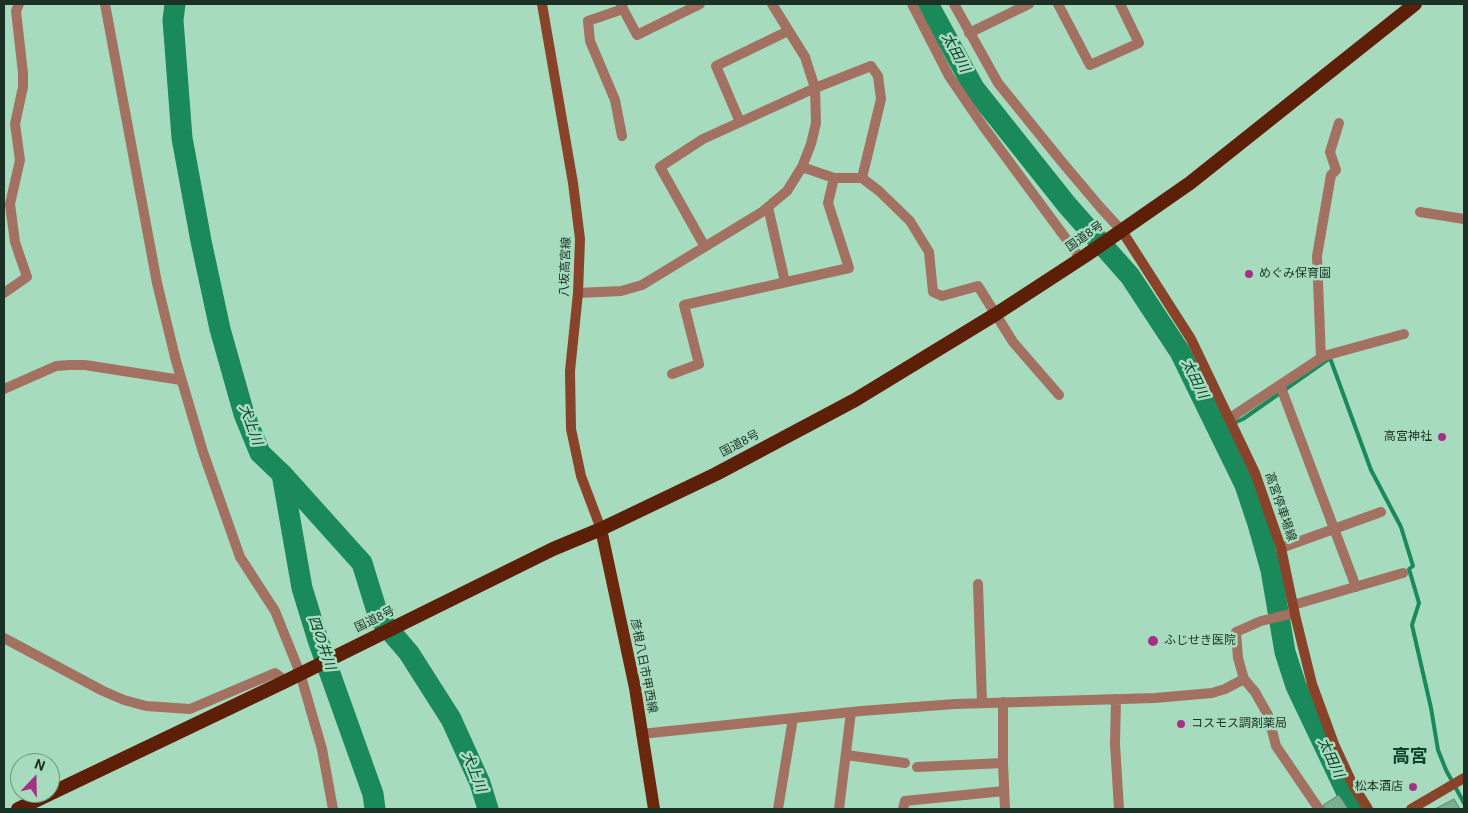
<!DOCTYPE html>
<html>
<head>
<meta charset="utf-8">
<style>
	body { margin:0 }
	#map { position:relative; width:1468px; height:813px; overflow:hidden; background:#a6dcbd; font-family:Roboto,sans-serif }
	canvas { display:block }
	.frame { position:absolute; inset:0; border:5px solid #1c3125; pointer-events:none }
	.north { position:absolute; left:10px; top:753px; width:50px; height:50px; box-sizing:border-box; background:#a6dcbd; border:1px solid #6f9880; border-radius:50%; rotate:21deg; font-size:14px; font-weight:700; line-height:20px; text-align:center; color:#1c3125 }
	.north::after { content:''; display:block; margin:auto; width:18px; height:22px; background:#a53088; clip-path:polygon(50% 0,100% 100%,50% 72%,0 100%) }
</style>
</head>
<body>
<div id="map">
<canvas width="1468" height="813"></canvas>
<div class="frame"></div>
<div class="north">N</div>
</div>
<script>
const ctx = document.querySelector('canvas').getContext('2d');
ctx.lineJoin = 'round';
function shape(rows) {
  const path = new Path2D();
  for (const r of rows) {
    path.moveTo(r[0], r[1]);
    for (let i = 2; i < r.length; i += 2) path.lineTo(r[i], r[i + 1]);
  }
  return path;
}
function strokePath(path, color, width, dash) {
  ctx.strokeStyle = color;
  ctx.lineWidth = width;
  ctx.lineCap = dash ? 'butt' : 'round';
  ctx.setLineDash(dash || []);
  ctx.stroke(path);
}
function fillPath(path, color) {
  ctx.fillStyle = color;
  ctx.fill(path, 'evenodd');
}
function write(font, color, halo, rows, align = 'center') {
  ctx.font = font + ' Roboto,"Noto Sans JP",sans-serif';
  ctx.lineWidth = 5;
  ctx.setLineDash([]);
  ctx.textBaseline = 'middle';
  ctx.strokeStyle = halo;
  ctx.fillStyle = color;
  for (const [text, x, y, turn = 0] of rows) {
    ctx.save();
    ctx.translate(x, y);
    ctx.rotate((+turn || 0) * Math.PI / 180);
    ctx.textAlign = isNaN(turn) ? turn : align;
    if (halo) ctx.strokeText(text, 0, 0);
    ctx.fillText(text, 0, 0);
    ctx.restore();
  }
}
const stream = shape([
	[1218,430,1243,419,1330,358,1371,470,1401,527,1413,566,1409,569,1419,603,1412,625,1431,708,1438,750,1446,770,1464,803],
	[1354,808,1354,809]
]);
const river = shape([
	[175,4,173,20,182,138,201,241,220,329,244,414,260,453,282,474,362,563,379,618,409,653,451,719,480,783,488,809],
	[928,4,974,88,1067,205,1130,276,1180,352,1245,485,1258,524,1271,570,1285,652,1296,686,1354,808],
	[282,474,302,588,318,640,373,794,375,809]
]);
const building = shape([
	[1339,795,1348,809,1325,809,1323,805,1339,795],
	[1454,799,1460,809,1435,809,1454,799]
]);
const minor = shape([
	[105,4,157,283,176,361,203,452,240,557,275,611,300,673,322,749,333,809],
	[623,4,621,5,637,35,700,4],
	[912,4,949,76,983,126,1081,259],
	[954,4,998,83,1062,162,1100,207,1122,231],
	[1058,4,1090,65,1139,43,1120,4],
	[969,33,1029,4],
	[740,122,716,66,788,31],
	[622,136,615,100,590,41,588,21,623,9],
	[802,167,834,178],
	[862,178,879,191,910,221,929,252,933,292,942,296,978,286,1013,342,1059,395],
	[768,207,785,282],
	[1420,212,1464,219],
	[4,293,27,277,15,242,10,204,20,160,15,124,23,87,23,73,16,11,19,4],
	[578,293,621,291,642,285,762,212,787,191,802,167,811,144,816,123,815,88,805,57,772,4],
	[1321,358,1317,256,1331,175,1336,170,1330,152,1339,123],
	[672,374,699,364,684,305,849,268,828,203,834,178,862,178,881,99,878,76,871,66,815,88,703,139,660,167,705,247],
	[1280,385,1356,587],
	[4,389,56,366,69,365,85,365,181,380],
	[1230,418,1324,356,1404,334],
	[1281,548,1381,512],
	[978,584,982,703],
	[1293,605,1403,573],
	[1295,615,1290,614,1261,621,1236,632,1238,658,1244,679,1255,692,1268,715,1276,746,1319,809],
	[4,638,103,691,124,700,146,706,190,709,275,673,286,681],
	[1116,699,1115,744,1119,809],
	[641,734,861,711,955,704,1155,698,1212,693,1225,689,1244,679],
	[846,755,905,763],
	[1003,763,1005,809],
	[917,767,1003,763,1003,702],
	[778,809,793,718],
	[839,809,851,712],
	[903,809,905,801,1004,791]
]);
const secondary = shape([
	[542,4,573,183,580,239,578,293,570,371,571,429,581,476,601,529],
	[1122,231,1191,339,1255,473,1281,548,1295,615,1312,684,1334,744,1353,785,1368,809],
	[1411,809,1464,778]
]);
const primary = shape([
	[601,529,635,688,654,809]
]);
const trunk = shape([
	[18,809,286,681,553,549,601,529,716,474,855,400,996,314,1085,256,1190,183,1415,4]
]);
const markers = [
	[1249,274,5,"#a53088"],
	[1442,437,5,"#a53088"],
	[1153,641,6,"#a53088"],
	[1181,724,5,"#a53088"],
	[1413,787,5,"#a53088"]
];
const streetNames = [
	["国道8号",1085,237,-35],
	["八坂高宮線",566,267,-88],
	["国道8号",740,444,-28],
	["高宮停車場線",1280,507,71],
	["国道8号",375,620,-26],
	["彦根八日市甲西線",643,666,79]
];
const poiNames = [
	["めぐみ保育園",1259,274],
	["高宮神社",1432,437,"right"],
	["ふじせき医院",1164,641],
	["コスモス調剤薬局",1191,724],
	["松本酒店",1403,787,"right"]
];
const waterNames = [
	["太田川",955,53,61],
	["太田川",1194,379,64],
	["犬上川",250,425,70],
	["四の井川",321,643,71],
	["太田川",1330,758,65],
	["犬上川",473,772,68]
];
const districtNames = [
	["高宮",1410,757]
];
strokePath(stream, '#1a8a5b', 4);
strokePath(river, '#1a8a5b', 21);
fillPath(building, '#7baf92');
strokePath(building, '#56886d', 1);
strokePath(minor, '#a37161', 10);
strokePath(secondary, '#89432b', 10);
strokePath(primary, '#6c280f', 12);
strokePath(trunk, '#5d1f08', 14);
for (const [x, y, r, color] of markers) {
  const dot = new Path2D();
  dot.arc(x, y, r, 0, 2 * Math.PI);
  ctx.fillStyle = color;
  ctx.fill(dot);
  strokePath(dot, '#a6dcbd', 2);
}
write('12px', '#1c3125', '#a6dcbd', streetNames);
write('12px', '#1c3125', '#a6dcbd', poiNames, 'left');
write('italic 14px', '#044027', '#a6dcbd', waterNames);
write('bold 18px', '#0f442c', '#a6dcbd', districtNames);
</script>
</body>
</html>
